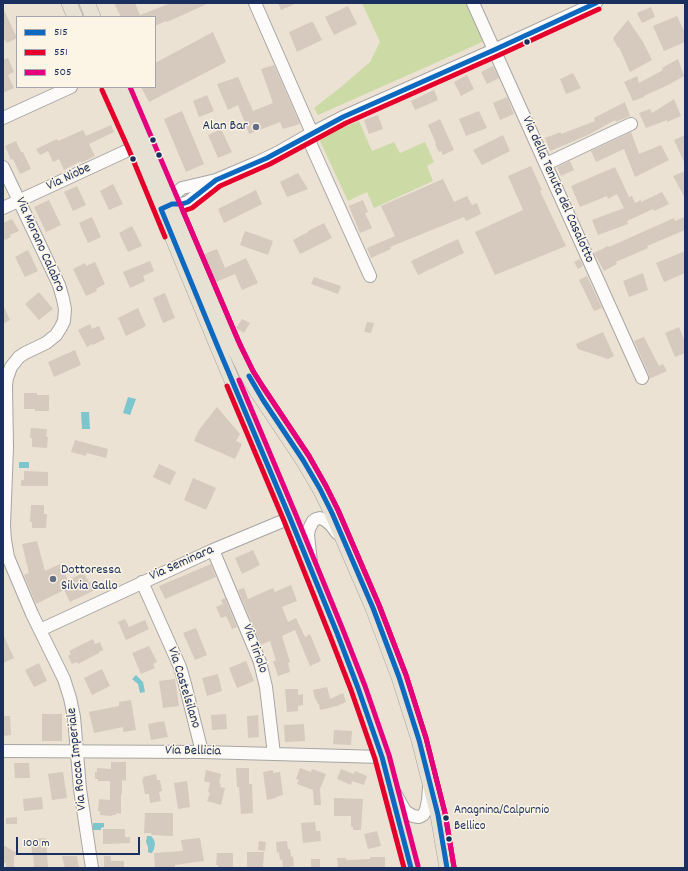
<!DOCTYPE html>
<html>
<head>
<meta charset="utf-8">
<style>
	body { margin:0 }
	#map { position:relative; width:688px; height:871px; overflow:hidden; background:#ebe2d4; font-family:Dekko,sans-serif }
	canvas { display:block }
	.frame { position:absolute; inset:0; border:4px solid #1b2f5e; pointer-events:none }
	.legend { position:absolute; left:16px; top:16px; width:140px; height:72px; box-sizing:border-box; background:#fcf5e5; border:1px solid #a2a6af; margin:0; padding:5px 7px; list-style:none; font-size:12px; color:#1b2f5e }
	.legend li { display:flex; align-items:center; gap:8px; height:20px }
	.legend b { width:20px; border:1px solid #a2a6af }
	.scale { position:absolute; left:16px; top:837px; width:124px; height:18px; box-sizing:border-box; border:2px solid #1b2f5e; border-top:0; padding-left:5px; font-size:12px; line-height:14px; white-space:nowrap; color:#1b2f5e; -webkit-text-stroke:3px #fcf5e5; paint-order:stroke }
</style>
</head>
<body>
<div id="map">
<canvas width="688" height="871"></canvas>
<div class="frame"></div>
<ul class="legend">
<li><b style="height:5px;background:#0c69bf"></b>515</li>
<li><b style="height:5px;background:#e4002b"></b>551</li>
<li><b style="height:5px;background:#e5007d"></b>505</li>
</ul>
<div class="scale">100 m</div>
</div>
<script>
const ctx = document.querySelector('canvas').getContext('2d');
ctx.lineJoin = 'round';
function fillPath(path, color) {
  ctx.fillStyle = color;
  ctx.fill(path, 'evenodd');
}
function shape(rows) {
  const path = new Path2D();
  for (const r of rows) {
    path.moveTo(r[0], r[1]);
    for (let i = 2; i < r.length; i += 2) path.lineTo(r[i], r[i + 1]);
  }
  return path;
}
function strokePath(path, color, width, dash) {
  ctx.strokeStyle = color;
  ctx.lineWidth = width;
  ctx.lineCap = dash ? 'butt' : 'round';
  ctx.setLineDash(dash || []);
  ctx.stroke(path);
}
function write(font, color, halo, rows, align = 'center') {
  ctx.font = font + ' Dekko,sans-serif';
  ctx.lineWidth = 3;
  ctx.setLineDash([]);
  ctx.textBaseline = 'middle';
  ctx.strokeStyle = halo;
  ctx.fillStyle = color;
  for (const [text, x, y, turn = 0] of rows) {
    ctx.save();
    ctx.translate(x, y);
    ctx.rotate((+turn || 0) * Math.PI / 180);
    ctx.textAlign = isNaN(turn) ? turn : align;
    if (halo) ctx.strokeText(text, 0, 0);
    ctx.fillText(text, 0, 0);
    ctx.restore();
  }
}
const green = shape([
	[362,3,470,3,487,40,318,115,314,108,341,87,370,62,380,42],
	[359,121,372,151,394,142,400,153,425,142,434,162,427,166,433,181,374,208,367,192,348,201,320,141,321,137]
]);
const water = shape([
	[128,397,136,399,130,415,123,413],
	[81,412,89,412,90,429,82,429],
	[19,462,29,462,29,468,19,468],
	[136,675,143,682,145,692,140,693,138,684,132,679],
	[93,823,104,823,104,827,101,828,101,830,93,830],
	[147,836,151,836,152,837,154,840,155,844,154,849,152,853,150,853,148,852,148,847,146,842]
]);
const building = shape([
	[114,3,135,3,140,15,171,3,209,3,167,22,166,21,155,26,155,17,121,17],
	[278,3,297,3,281,10],
	[348,6,357,24,334,35,325,17],
	[651,7,655,17,642,23,637,13],
	[3,8,17,38,7,43,5,40,3,41],
	[677,16,685,33,685,42,664,51,653,26],
	[628,20,643,42,652,60,630,72,619,47,618,48,613,38],
	[311,22,313,22,322,40,297,52,289,32],
	[213,32,226,62,149,102,141,87,155,87,155,63],
	[8,58,14,72,8,75,14,88,3,93,3,60],
	[678,59,684,76,668,85,644,96,644,97,633,101,624,82,637,76,639,83,663,70,662,68],
	[274,65,300,124,283,129,280,122,249,134,238,105,228,110,217,84,238,77,253,111,273,103,261,69],
	[493,66,499,78,487,84,481,72],
	[573,73,581,88,566,94,560,79],
	[467,75,474,89,461,96,454,82],
	[434,90,438,100,415,110,411,101],
	[207,95,214,111,199,117,193,101],
	[507,97,514,114,500,120,493,103],
	[674,99,681,116,667,122,667,120,646,128,639,113,650,109,652,113],
	[625,102,630,116,616,122,615,120,588,135,550,151,545,138,561,132,561,134,595,121,594,118],
	[182,111,204,164,186,172,164,119],
	[479,111,487,128,466,136,459,119],
	[378,115,383,129,369,134,364,120],
	[440,119,454,150,443,155,441,151,439,152,435,144,436,143,428,125],
	[111,125,114,132,89,144,95,156,81,163,81,161,64,170,59,159,53,162,48,151,40,155,36,149,57,139,58,141,83,130,86,136],
	[221,129,232,152,218,158,208,135],
	[631,132,639,154,661,145,669,160,635,177,624,149,596,162,591,151],
	[503,135,510,151,482,165,473,150],
	[685,135,685,164,674,140],
	[16,141,21,152,23,152,31,169,20,174,13,159,11,160,5,146],
	[570,161,574,170,561,176,557,167],
	[531,166,542,190,540,191,566,246,495,275,475,232,523,210,508,176],
	[615,167,629,197,632,196,635,203,641,200,641,202,662,192,669,204,654,211,653,209,627,221,628,224,598,235,592,220,624,208,617,194,608,199,607,196,580,207,571,186],
	[685,171,685,198,673,176],
	[298,173,308,189,287,197,280,182],
	[443,179,454,202,467,196,472,205,477,203,481,214,466,221,464,217,390,247,391,249,371,258,367,248,395,236,381,206],
	[113,184,123,204,109,210,100,191],
	[77,186,86,205,73,211,64,192],
	[256,190,262,204,224,223,218,209],
	[49,200,61,225,46,232,34,207],
	[363,200,368,212,365,213,372,228,360,233,349,206],
	[92,217,101,237,88,243,79,223],
	[685,217,685,230,647,246,648,248,616,262,617,264,604,271,594,253,608,246,609,247,674,218,675,221],
	[12,219,19,231,10,235,11,237,5,240,3,237,3,223],
	[324,223,332,238,300,254,293,240,308,232,308,231],
	[132,226,142,246,128,252,119,233],
	[245,231,273,241,268,255,240,245],
	[458,239,464,253,418,275,411,261],
	[217,249,225,268,246,258,258,283,242,290,235,274,216,282,204,254],
	[28,250,38,271,25,277,15,257],
	[685,251,685,273,664,282,656,263],
	[580,259,583,266,578,269,574,262],
	[150,261,154,271,143,276,145,281,130,288,123,272],
	[95,262,105,284,96,289,97,291,86,296,73,269,85,263,86,266],
	[643,273,648,290,629,297,623,281],
	[587,276,602,308,594,311,579,280],
	[314,277,341,286,338,294,311,284],
	[39,292,53,309,39,320,25,304],
	[165,293,175,318,163,323,153,298],
	[3,305,10,320,3,324],
	[138,308,146,326,126,336,118,318],
	[242,319,250,323,244,333,236,328],
	[367,322,374,323,371,333,364,332],
	[90,324,92,329,99,326,105,339,93,345,92,344,87,347,78,330],
	[679,327,685,342,685,353,675,357,665,333],
	[603,332,614,356,608,359,578,349,576,344],
	[644,337,659,366,663,364,667,371,649,379,649,375,634,341],
	[75,350,81,365,54,377,48,362],
	[24,393,37,393,37,395,49,395,49,411,35,411,35,409,24,409],
	[217,407,240,434,236,441,242,444,235,459,194,441,199,430],
	[31,428,47,429,46,437,48,437,47,448,32,447,32,438,30,438],
	[75,440,108,449,106,458,87,453,86,456,71,452],
	[159,464,176,472,170,485,153,477],
	[24,471,48,472,48,486,21,486,21,480,24,480],
	[193,478,216,488,206,510,184,500],
	[31,505,44,505,44,514,47,514,46,528,32,528,32,522,30,522],
	[37,541,45,571,60,564,68,580,81,574,85,575,89,583,93,581,97,589,70,602,64,590,36,604,24,575,29,573,22,544],
	[253,550,260,565,242,574,235,558],
	[211,564,216,577,165,599,159,586],
	[291,585,297,601,282,607,288,622,296,618,305,637,310,634,321,661,310,666,295,630,282,636,290,662,288,663,290,672,278,676,273,661,276,661,270,641,261,645,238,590,244,588,248,599,273,588,275,592],
	[225,598,237,627,232,629,226,616,221,618,216,607,223,604,221,600],
	[125,619,129,627,145,620,149,629,126,640,118,622],
	[196,628,207,655,195,660,183,633],
	[3,634,14,658,3,663],
	[93,639,95,644,100,642,103,650,99,652,99,653,78,664,77,662,72,664,68,656,71,654,69,651],
	[149,646,157,662,153,664,155,668,141,674,132,653],
	[246,661,254,681,237,688,229,668],
	[39,663,47,681,34,687,25,670],
	[102,669,110,686,92,695,84,678],
	[218,674,222,691,207,696,202,678],
	[175,679,179,706,163,708,159,681],
	[327,687,330,699,343,693,346,702,337,706,320,710,319,704,318,704,316,699,315,699,313,690],
	[285,689,298,689,298,695,303,694,303,705,298,706,298,711,287,712],
	[131,700,136,730,123,732,123,727,94,733,89,712,119,706,119,702],
	[42,714,62,714,62,741,42,741],
	[226,714,227,729,212,730,211,715],
	[258,715,259,737,248,738,247,716],
	[3,716,10,716,11,735,3,736],
	[164,721,168,737,151,740,148,724],
	[304,724,305,741,285,742,284,725],
	[334,730,352,731,351,745,333,744],
	[111,762,126,762,126,781,122,780,122,794,121,794,121,814,116,813,116,815,112,815,112,816,100,815,100,811,98,811,99,799,110,800,110,781,98,781,98,779,95,779,95,772,97,772,97,768,111,769],
	[14,763,29,763,30,778,15,778],
	[236,768,249,768,249,784,252,784,253,813,241,814,239,787,237,787],
	[300,768,311,772,312,769,326,774,320,789,321,805,314,805,313,790,297,784,299,780,296,779],
	[341,769,354,774,355,771,367,776,364,785,352,781,351,785,337,779],
	[206,770,221,774,219,783,221,784,220,787,225,788,221,805,207,801,210,793,208,792,210,783,204,781],
	[273,770,273,773,280,772,283,795,276,797,276,798,267,800,263,772],
	[63,772,67,798,52,800,48,774],
	[156,774,157,780,160,780,162,791,159,792,161,801,150,803,149,794,145,794,142,779,144,779,143,777],
	[187,781,190,807,178,809,174,783],
	[42,797,43,809,24,811,23,799],
	[334,798,363,799,361,830,353,830,353,827,351,827,351,816,334,816],
	[145,813,173,813,173,836,152,835,151,833,144,833],
	[17,817,17,824,6,824,6,818],
	[315,822,316,831,320,831,321,841,303,843,301,823],
	[103,829,125,829,125,837,130,837,130,843,103,844],
	[377,831,381,846,368,849,364,834],
	[46,838,48,868,34,868,33,853,32,853,31,839],
	[200,838,204,861,175,865,175,868,155,868,154,853,183,851,181,840],
	[259,841,266,842,265,851,258,850],
	[287,841,288,849,290,849,291,857,293,856,294,866,283,868,282,859,280,860,279,852,277,853,276,842],
	[3,845,17,853,14,857,14,867,6,867,6,863,3,863],
	[247,852,264,852,263,868,247,868],
	[217,853,233,853,233,868,218,868,218,865,216,865],
	[62,856,77,856,79,868,65,868],
	[104,856,111,856,111,861,124,861,124,868,104,868],
	[370,857,385,857,385,868,338,868,337,858,346,858,346,860,370,859],
	[311,859,320,859,320,868,311,868]
]);
const minor = shape([
	[255,3,312,133],
	[473,3,642,378],
	[3,118,71,87],
	[307,136,370,276],
	[546,164,584,146,631,124],
	[3,167,59,285,63,299,65,309,64,321,61,327,56,335,46,343,25,353,19,357,11,367,7,378,6,385,7,447,4,526,5,540,8,557,13,569,32,614,64,679,70,698,74,717,80,789,92,868],
	[172,204,173,197,175,194,182,188,216,180,256,163,277,153,312,133,343,117,494,50,596,3],
	[166,207,172,204,182,204,188,202,213,182],
	[3,208,135,147],
	[213,550,260,662,266,687,274,754],
	[311,562,308,535,309,529,313,521,316,519,320,518,325,520,331,525,337,533],
	[142,582,180,667,185,684,202,752],
	[40,630,213,550,290,518],
	[3,751,202,752,382,757],
	[395,793,405,811,413,816,419,817,423,815,426,810,428,800,429,788]
]);
const major = shape([
	[69,3,75,17],
	[87,3,93,17],
	[108,87,124,122,153,190,217,345,290,518,300,544,337,633,358,688,382,757,411,868],
	[122,87,232,343,247,374,257,391,303,460,320,489,332,513,373,608,399,677,419,740,438,815,447,868]
]);
const bus1 = shape([
	[249,376,263,400,303,460,320,489,332,513,373,608,399,677,419,740,438,815,447,868],
	[411,868,382,757,358,688,337,633,290,518,217,345,161,209,172,204,182,204,188,202,216,180,267,158,343,117,494,50,596,3]
]);
const bus2 = shape([
	[102,90,129,150,165,237],
	[227,386,284,521,330,636,351,690,375,759,404,868],
	[454,867,445,813,426,738,406,675,379,605,338,510,326,486,309,456,263,387,253,371,241,347,183,211,192,208,220,186,270,164,346,123,497,56,599,9]
]);
const bus3 = shape([
	[130,87,238,340,253,371,263,387,309,456,326,486,338,510,379,605,406,675,426,738,445,813,454,867],
	[239,380,296,515,343,630,365,686,389,755,418,866]
]);
const markers = [
	[527,42,3.5,"#1b2f5e"],
	[256,127,4,"#646e87"],
	[153,140,3.5,"#1b2f5e"],
	[159,155,3.5,"#1b2f5e"],
	[133,159,3.5,"#1b2f5e"],
	[53,579,4,"#646e87"],
	[446,818,3.5,"#1b2f5e"],
	[449,839,3.5,"#1b2f5e"]
];
const busNames = [
	["Anagnina/Calpurnio",454,811],
	["Bellico",454,827]
];
const poiNames = [
	["Alan Bar",248,127],
	["Dottoressa",61,571,"left"],
	["Silvia Gallo",61,587,"left"]
];
const streetNames = [
	["Via Niobe",69,178,-25],
	["Via della Tenuta del Casalotto",557,190,66],
	["Via Morano Calabro",39,245,66],
	["Via Seminara",182,564,-24],
	["Via Tiriolo",254,649,70],
	["Via Castelsilano",183,688,73],
	["Via Bellicia",193,752,1],
	["Via Rocca Imperiale",78,759,-96]
];
fillPath(green, '#ccdba5');
fillPath(water, '#7dc6cd');
fillPath(building, '#d6c9bd');
strokePath(minor, '#a7a5a3', 14);
strokePath(major, '#a7a5a3', 16);
strokePath(minor, '#fcfbf9', 12);
strokePath(major, '#e7e1d4', 15);
strokePath(bus1, '#0c69bf', 5);
strokePath(bus2, '#e4002b', 5);
strokePath(bus3, '#e5007d', 5);
for (const [x, y, r, color] of markers) {
  const dot = new Path2D();
  dot.arc(x, y, r, 0, 2 * Math.PI);
  ctx.fillStyle = color;
  ctx.fill(dot);
  strokePath(dot, '#fcf5e5', 1.5);
}
write('13px', '#1b2f5e', '#fcf5e5', busNames, 'left');
write('14px', '#1b2f5e', '#fcf5e5', poiNames, 'right');
write('14px', '#1b2f5e', '#fcf5e5', streetNames);
</script>
</body>
</html>
